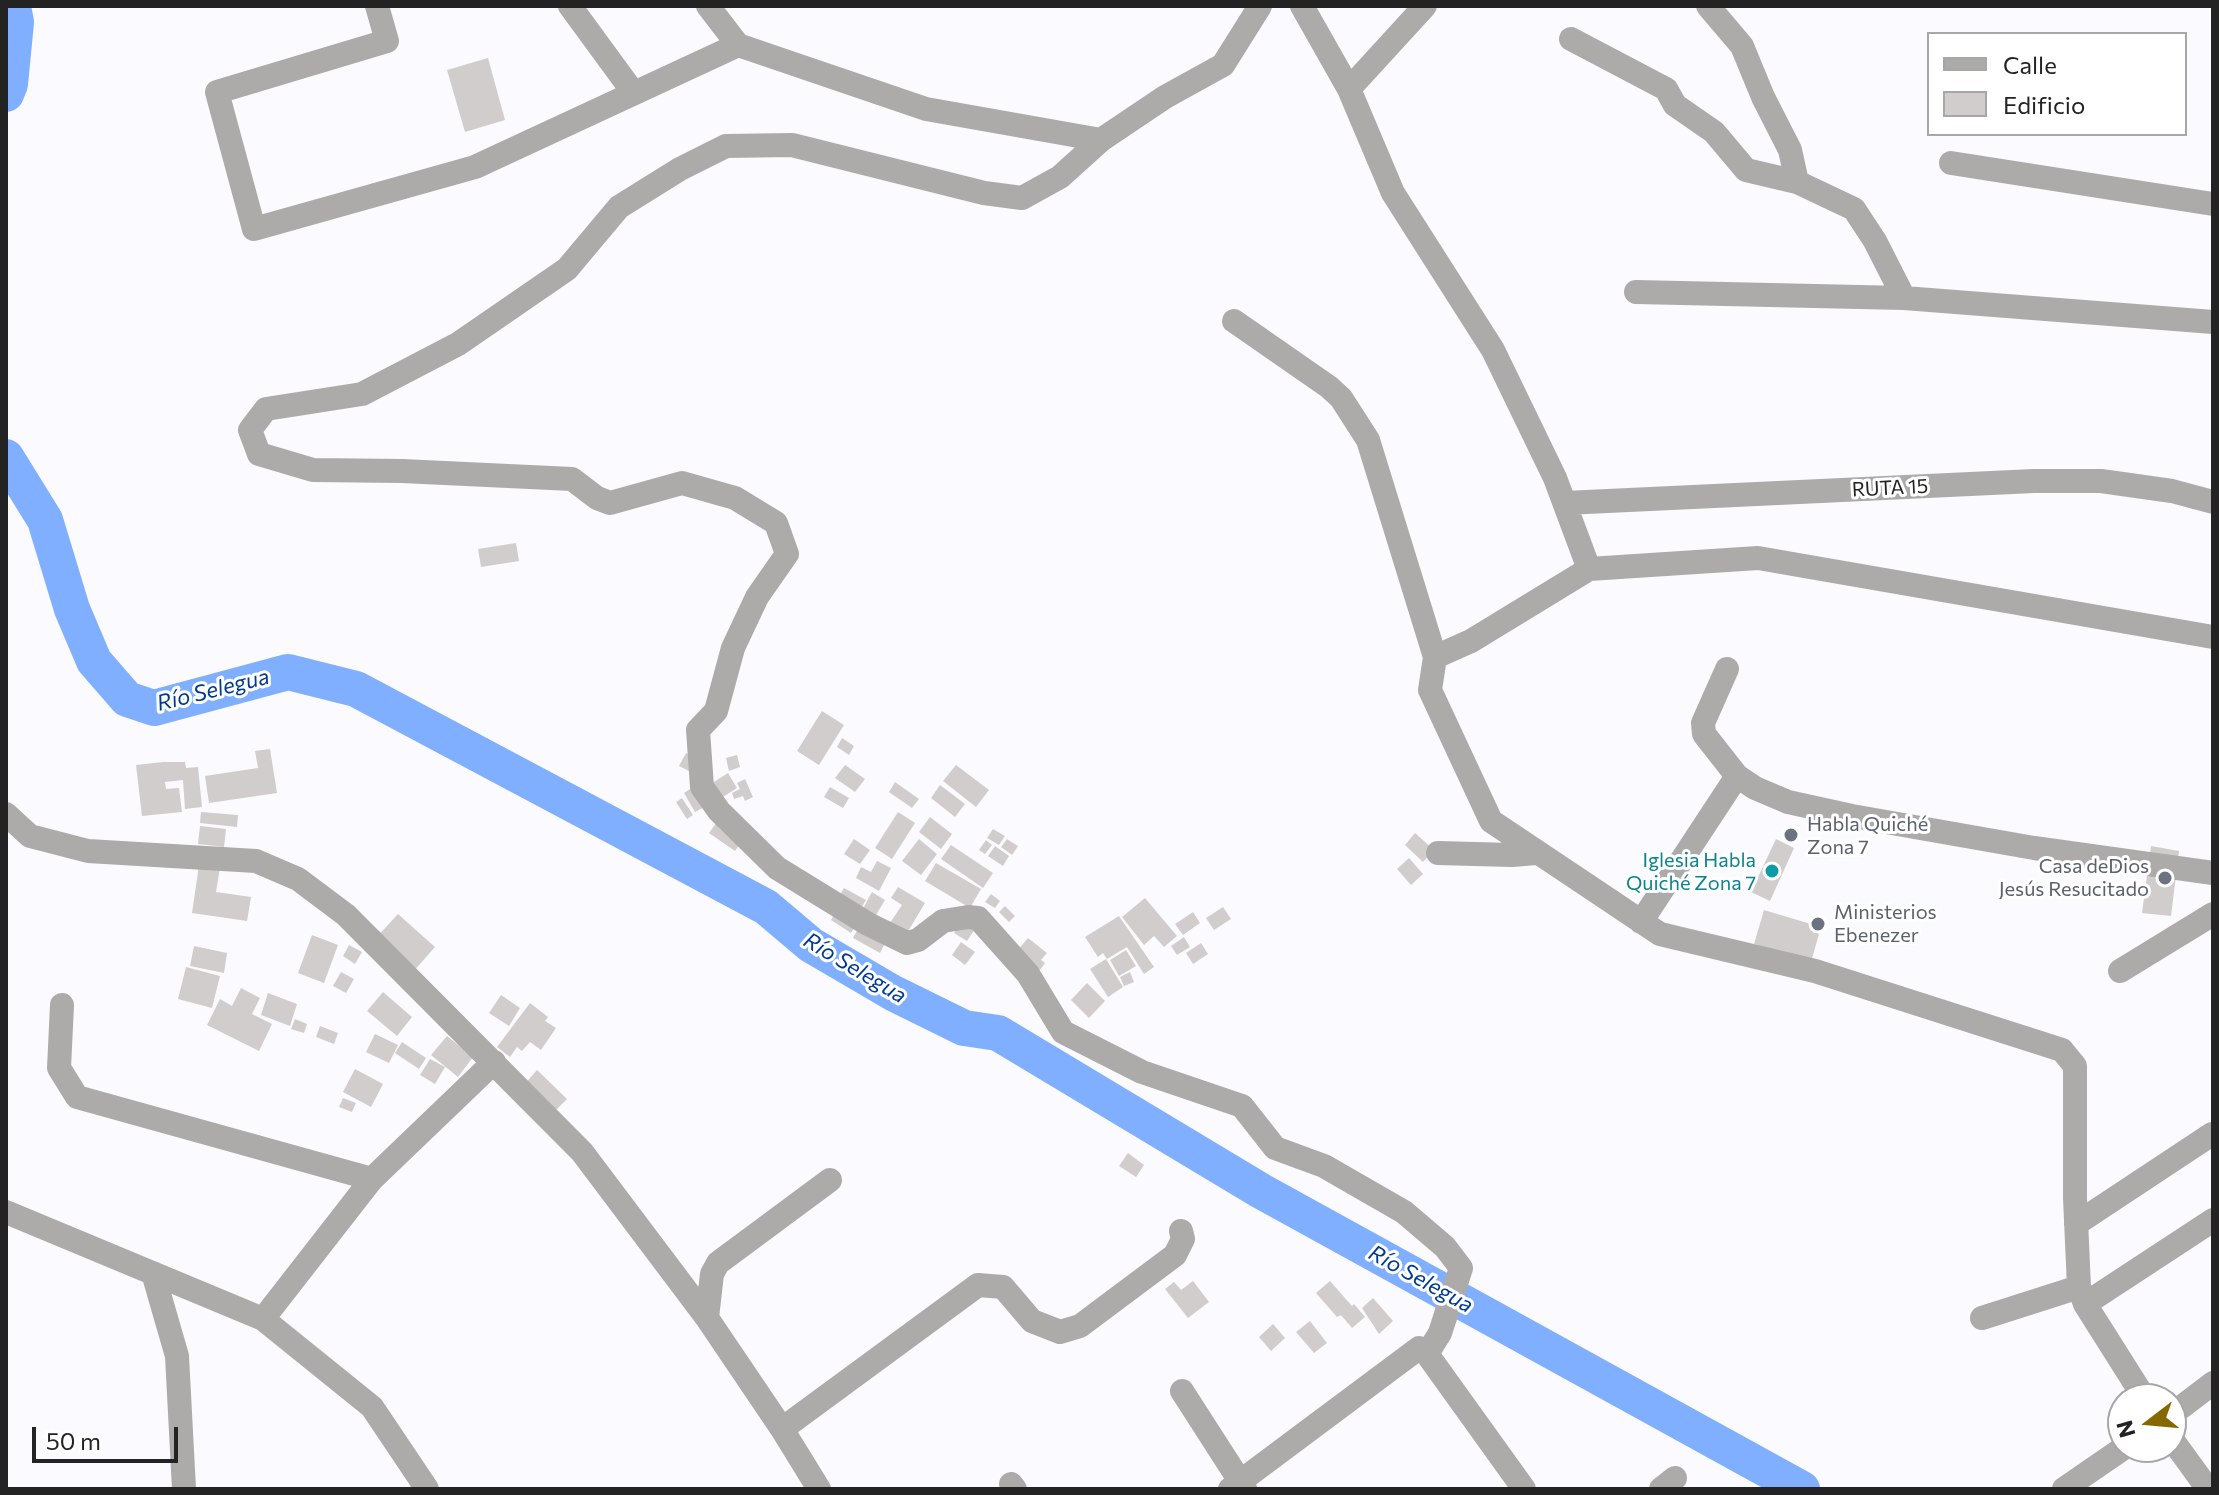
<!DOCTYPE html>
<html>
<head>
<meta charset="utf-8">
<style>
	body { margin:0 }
	#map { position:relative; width:2219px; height:1495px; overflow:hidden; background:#fbfafe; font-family:Commissioner,sans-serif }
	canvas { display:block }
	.frame { position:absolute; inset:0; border:8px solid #232324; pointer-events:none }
	.legend { position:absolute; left:1927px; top:32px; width:260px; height:104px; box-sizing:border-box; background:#fff; border:2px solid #a7a7a7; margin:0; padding:10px 14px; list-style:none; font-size:24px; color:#232324 }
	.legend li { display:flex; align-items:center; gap:16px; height:40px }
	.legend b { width:40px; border:2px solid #a7a7a7 }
	.north { position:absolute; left:2107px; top:1383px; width:80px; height:80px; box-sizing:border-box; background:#fff; border:2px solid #a7a7a7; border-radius:50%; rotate:254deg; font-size:22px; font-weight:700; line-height:32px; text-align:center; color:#232324 }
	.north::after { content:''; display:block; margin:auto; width:28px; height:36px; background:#856802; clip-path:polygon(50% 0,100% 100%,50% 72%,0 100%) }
	.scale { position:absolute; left:32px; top:1427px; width:146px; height:36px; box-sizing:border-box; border:4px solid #232324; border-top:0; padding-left:10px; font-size:24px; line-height:28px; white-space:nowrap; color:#232324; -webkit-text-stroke:6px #fff; paint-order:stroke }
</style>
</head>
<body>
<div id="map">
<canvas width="2219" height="1495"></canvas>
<div class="frame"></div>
<ul class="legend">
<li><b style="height:10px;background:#acabaa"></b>Calle</li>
<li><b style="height:22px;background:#d1cdcd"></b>Edificio</li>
</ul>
<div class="north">N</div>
<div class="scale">50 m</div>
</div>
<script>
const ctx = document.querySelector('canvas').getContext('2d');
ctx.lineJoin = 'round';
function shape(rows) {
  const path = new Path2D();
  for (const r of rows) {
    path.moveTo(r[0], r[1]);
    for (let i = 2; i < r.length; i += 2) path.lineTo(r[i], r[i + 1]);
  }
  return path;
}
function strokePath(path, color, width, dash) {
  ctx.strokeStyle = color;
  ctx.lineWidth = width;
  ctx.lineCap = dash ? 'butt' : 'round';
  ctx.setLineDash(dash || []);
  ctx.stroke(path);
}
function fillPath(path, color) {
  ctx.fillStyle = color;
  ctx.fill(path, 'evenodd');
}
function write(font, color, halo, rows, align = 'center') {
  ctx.font = font + ' Commissioner,sans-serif';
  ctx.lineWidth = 6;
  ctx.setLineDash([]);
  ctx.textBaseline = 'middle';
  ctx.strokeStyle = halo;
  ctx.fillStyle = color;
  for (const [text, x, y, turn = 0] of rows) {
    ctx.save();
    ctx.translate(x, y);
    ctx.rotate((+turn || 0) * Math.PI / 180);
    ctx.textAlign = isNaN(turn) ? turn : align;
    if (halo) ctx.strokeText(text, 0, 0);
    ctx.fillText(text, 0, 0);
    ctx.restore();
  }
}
const river = shape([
	[6,94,10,84,16,22,13,6],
	[6,457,45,520,72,609,94,661,127,699,154,708,288,672,356,689,766,907,811,945,893,993,964,1028,998,1033,1261,1191,1802,1489]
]);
const building = shape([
	[488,58,505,120,465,132,447,70],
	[516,543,519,561,481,567,478,549],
	[822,711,844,725,819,765,797,751],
	[842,738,854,746,849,755,837,747],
	[270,749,277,793,209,803,205,776,258,768,255,751],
	[686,753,698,759,691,772,679,766],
	[737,755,740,767,729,771,726,758],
	[163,762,185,762,186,768,198,767,202,807,185,809,183,780,165,782,166,789,179,788,182,812,142,816,136,765],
	[845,765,865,779,855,792,835,778],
	[956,765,989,790,976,807,943,781],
	[728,773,737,788,715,802,706,787],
	[745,779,753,797,745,801,743,796,734,799,732,793,740,789,737,783],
	[895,782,919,799,912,808,889,792],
	[696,785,708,805,695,812,684,793],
	[940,785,965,804,955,817,931,798],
	[830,787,849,798,843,808,824,797],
	[682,798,693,815,687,819,676,802],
	[201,812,238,815,237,827,200,823],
	[898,812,915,823,892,859,875,848],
	[930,817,952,834,941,849,919,832],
	[719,819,745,837,735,851,709,833],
	[200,826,226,829,224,847,198,844],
	[993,829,1005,836,999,845,987,838],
	[1415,833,1434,850,1423,862,1405,845],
	[854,839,870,850,860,864,844,854],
	[919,839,937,854,921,875,902,861],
	[1007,839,1018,846,1012,855,1001,847],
	[1776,839,1794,848,1770,901,1751,892],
	[986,840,992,845,985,854,979,850],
	[951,845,993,873,983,888,941,859],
	[995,846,1009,856,1003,866,988,856],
	[2151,846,2179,851,2171,916,2142,913],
	[1409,858,1423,874,1411,885,1397,869],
	[877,861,891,868,879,891,856,878,861,867,871,872],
	[936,863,981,889,970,908,925,881],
	[199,865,220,868,216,892,251,897,247,921,192,913],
	[898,887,925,903,907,933,890,923,902,905,891,898],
	[844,888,866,900,858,913,837,900],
	[872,892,885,900,876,915,859,916],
	[991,894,1000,901,995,908,985,902],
	[1145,898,1177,936,1164,947,1154,936,1144,945,1122,917],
	[1005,906,1015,916,1009,922,999,912],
	[1223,907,1231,919,1214,930,1206,918],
	[837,909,858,922,851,933,831,920],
	[1764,910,1821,927,1811,962,1754,944],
	[1193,912,1200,923,1183,935,1175,924],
	[398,914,435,947,412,973,375,939],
	[1119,916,1154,967,1144,974,1127,947,1107,959,1103,953,1098,957,1085,937],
	[962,921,975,929,967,941,954,933],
	[861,923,888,937,880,953,853,938],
	[312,935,338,945,324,983,298,973],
	[1184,937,1190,947,1177,955,1171,946],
	[1028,938,1047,953,1041,960,1045,963,1040,970,1017,951],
	[961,942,975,952,965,965,952,955],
	[1201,943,1208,954,1193,964,1186,953],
	[349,945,362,952,355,964,343,956],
	[194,946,227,953,224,973,190,966],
	[1126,950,1136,966,1119,976,1110,960],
	[1106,959,1123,987,1108,997,1090,969],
	[186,967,220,976,212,1008,178,999],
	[341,972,354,979,346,993,333,986],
	[1130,972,1134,982,1124,986,1120,977],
	[1087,983,1105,1001,1089,1018,1071,1000],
	[241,988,260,998,252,1014,272,1024,259,1051,207,1025,220,999,232,1006],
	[383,992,412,1017,397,1036,367,1011],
	[268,993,297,1004,290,1026,261,1015],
	[501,995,520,1008,509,1026,489,1013],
	[530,1003,548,1017,545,1021,556,1028,541,1050,530,1042,522,1051,517,1047,510,1057,497,1047],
	[295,1019,307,1024,304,1033,291,1029],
	[320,1026,338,1033,334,1044,316,1037],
	[375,1034,398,1045,389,1063,366,1052],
	[447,1036,473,1057,458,1077,431,1055],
	[402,1042,426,1058,419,1069,395,1053],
	[430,1059,445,1067,435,1084,420,1075],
	[355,1069,383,1084,371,1107,343,1092],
	[537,1070,567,1099,553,1113,524,1085],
	[343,1098,356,1103,352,1112,339,1107],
	[1128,1153,1144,1165,1136,1177,1119,1166],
	[1193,1281,1209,1302,1188,1318,1165,1289,1174,1282,1181,1290],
	[1330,1281,1352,1306,1354,1304,1365,1317,1352,1328,1341,1315,1337,1317,1316,1293],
	[1373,1298,1393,1321,1379,1334,1362,1308],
	[1310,1321,1327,1343,1314,1353,1296,1332],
	[1273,1324,1285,1338,1271,1351,1259,1337]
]);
const minor = shape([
	[377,6,387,41,217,92,254,229,475,167,738,45],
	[570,6,633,92],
	[708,6,738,45,926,109,1101,140],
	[1260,6,1223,65,1165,97,1101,140,1060,177,1022,198,984,193,792,145,726,146,680,169,619,207,567,269,458,344,362,394,266,409,250,430,259,454,313,470,402,471,572,479,597,498,610,503,682,483,735,498,776,523,787,554,757,597,733,648,716,711,698,730,702,787,719,811,777,868,868,924,907,943,918,940,943,921,968,917,978,918,1028,974,1063,1032,1142,1072,1242,1106,1275,1148,1324,1166,1404,1212,1445,1247,1461,1268,1440,1333,1427,1354],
	[1302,6,1349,89,1393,193,1493,350,1555,478,1589,569],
	[1708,6,1742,46,1763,97,1790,150,1797,182,1854,209,1875,241,1904,298,2213,322],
	[1571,39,1666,89,1675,105,1714,132,1746,170,1797,182],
	[1349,89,1425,6],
	[1951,163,2213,204],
	[1636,292,1904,298],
	[1234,321,1329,387,1341,398,1368,440,1435,657,1430,690,1491,821,1660,934,1815,971,2062,1050,2075,1066,2075,1198,2079,1287,2085,1304,2145,1399],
	[1565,503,2034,481,2101,481,2172,491,2213,502],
	[1435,657,1471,641,1589,569,1758,558,2213,637],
	[1727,669,1703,723,1704,734,1737,776,1755,788,1788,802,1852,816,2034,848,2213,873],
	[6,814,30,836,88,851,256,861,298,879,346,915,582,1152,707,1318,782,1429,819,1489],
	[1438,853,1512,855,1536,853],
	[1641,922,1737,776],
	[2120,971,2213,914],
	[62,1005,59,1068,77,1097,372,1179],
	[6,1212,263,1319,372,1407,427,1489],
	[2076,1224,2212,1134],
	[153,1273,177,1356,184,1489],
	[2085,1304,2213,1220],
	[707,1318,712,1274,718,1263,830,1180],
	[1982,1318,2079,1287],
	[263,1319,372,1179,494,1062],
	[1182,1391,1245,1489],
	[2171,1415,2213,1383],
	[782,1429,978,1285,1003,1287,1032,1321,1060,1332,1080,1326,1175,1255,1183,1239,1181,1231],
	[2171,1438,2208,1489],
	[1011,1484,1015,1489],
	[1230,1489,1419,1348,1427,1354,1524,1489],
	[1661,1489,1675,1478],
	[2064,1489,2125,1447]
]);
const markers = [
	[1791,835,8,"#6b7280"],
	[1772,871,8,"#0f9aa8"],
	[2165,878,8,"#6b7280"],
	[1818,924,8,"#6b7280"]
];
const streetNames = [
	["RUTA 15",1890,488,-3]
];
const worshipNames = [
	["Habla Quiché",1807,824],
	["Zona 7",1807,847],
	["Casa deDios",2149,866,"right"],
	["Jesús Resucitado",2149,889,"right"],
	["Ministerios",1834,912],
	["Ebenezer",1834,935]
];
const cultureNames = [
	["Iglesia Habla",1756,860],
	["Quiché Zona 7",1756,883]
];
const waterNames = [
	["Río Selegua",213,690,-14],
	["Río Selegua",855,968,31],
	["Río Selegua",1421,1279,29]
];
strokePath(river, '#7faffe', 36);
fillPath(building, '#d1cdcd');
strokePath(minor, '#acabaa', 24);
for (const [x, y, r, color] of markers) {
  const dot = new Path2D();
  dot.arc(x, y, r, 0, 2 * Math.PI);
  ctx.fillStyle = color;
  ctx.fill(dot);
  strokePath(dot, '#fff', 3);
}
write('20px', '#232324', '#fff', streetNames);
write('20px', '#5b616d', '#fff', worshipNames, 'left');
write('20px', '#0d838f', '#fff', cultureNames, 'right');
write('italic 22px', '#003991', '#fff', waterNames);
</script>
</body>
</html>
